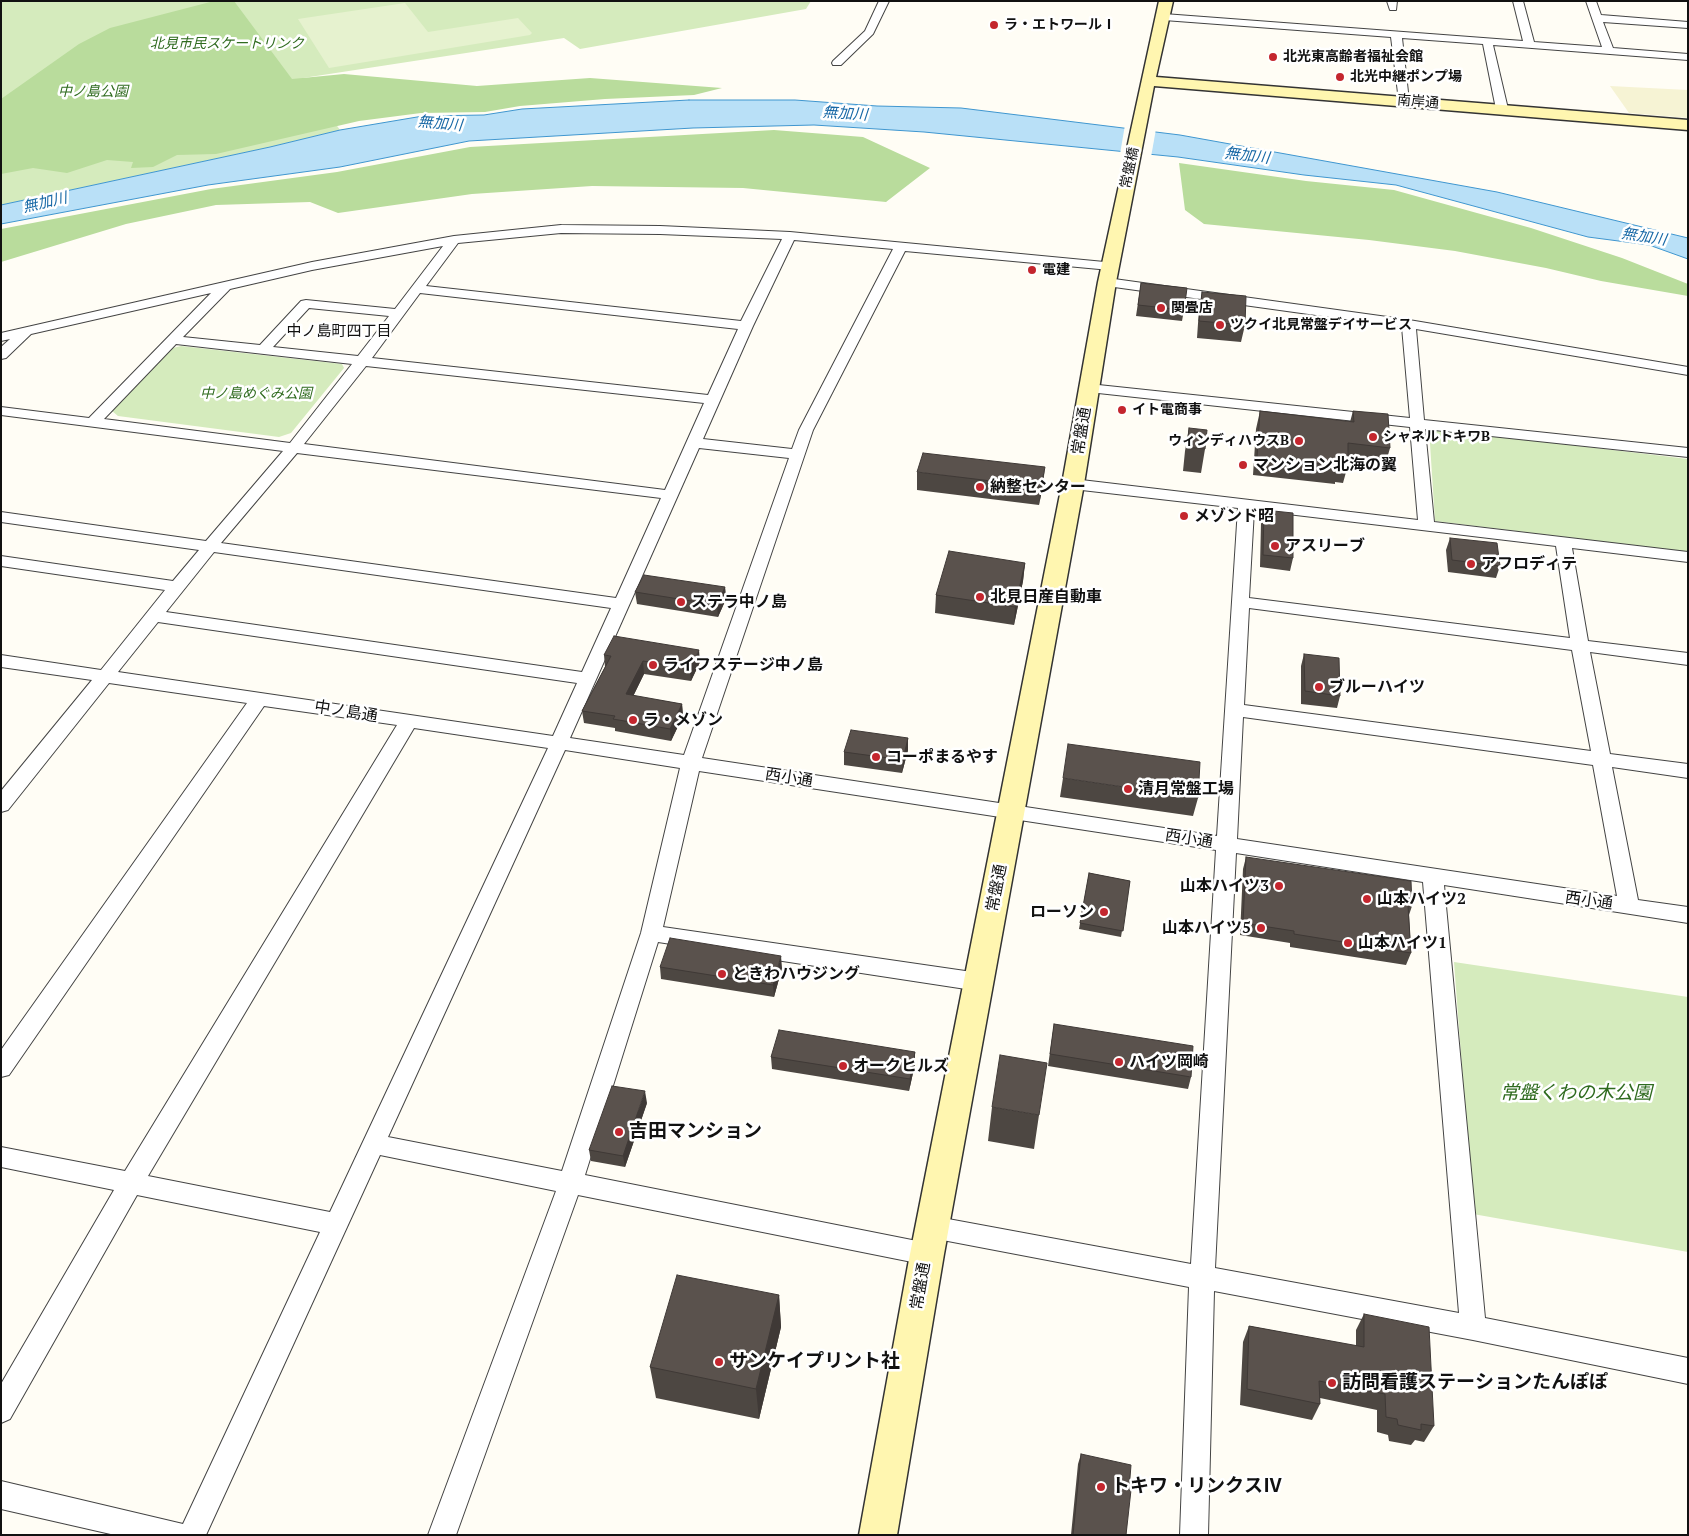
<!DOCTYPE html>
<html>
<head>
<meta charset="utf-8">
<style>
	body { margin:0 }
	#map { position:relative; width:1689px; height:1536px; overflow:hidden; background:#fffdf5; font-family:"PT Serif",serif }
	canvas { display:block }
	.frame { position:absolute; inset:0; border:2px solid #111; pointer-events:none }
</style>
</head>
<body>
<div id="map">
<canvas width="1689" height="1536"></canvas>
<div class="frame"></div>
</div>
<script>
const ctx = document.querySelector('canvas').getContext('2d');
ctx.lineJoin = 'round';
function fillPath(path, color) {
  ctx.fillStyle = color;
  ctx.fill(path, 'evenodd');
}
function shape(rows) {
  const path = new Path2D();
  for (const r of rows) {
    path.moveTo(r[0], r[1]);
    for (let i = 2; i < r.length; i += 2) path.lineTo(r[i], r[i + 1]);
  }
  return path;
}
function strokePath(path, color, width, dash) {
  ctx.strokeStyle = color;
  ctx.lineWidth = width;
  ctx.lineCap = dash ? 'butt' : 'round';
  ctx.setLineDash(dash || []);
  ctx.stroke(path);
}
function write(font, color, halo, rows, align = 'center') {
  ctx.font = font + ' "PT Serif","Noto Sans JP",serif';
  ctx.lineWidth = 5;
  ctx.setLineDash([]);
  ctx.textBaseline = 'middle';
  ctx.strokeStyle = halo;
  ctx.fillStyle = color;
  for (const [text, x, y, turn = 0] of rows) {
    ctx.save();
    ctx.translate(x, y);
    ctx.rotate((+turn || 0) * Math.PI / 180);
    ctx.textAlign = isNaN(turn) ? turn : align;
    if (halo) ctx.strokeText(text, 0, 0);
    ctx.fillText(text, 0, 0);
    ctx.restore();
  }
}
const farmland = shape([
	[1610,86,1688,90,1688,118,1629,113]
]);
const green = shape([
	[1,1,811,1,806,9,580,49,564,38,303,78,340,130,270,147,1,205],
	[181,346,342,364,344,368,291,433,279,437,118,416,112,411,173,348],
	[1429,428,1688,459,1688,552,1435,521],
	[1454,962,1688,997,1688,1252,1473,1214]
]);
const forest = shape([
	[214,1,234,1,292,79,344,74,477,86,590,78,722,88,694,95,605,99,520,106,485,112,421,113,359,121,216,154,177,155,153,167,131,168,133,162,107,160,67,173,33,168,1,174,1,99,79,44,110,28],
	[774,130,863,137,930,168,886,202,743,188,592,186,472,194,338,213,310,202,216,205,126,224,1,262,1,229,211,189,337,172,470,147],
	[1179,163,1306,181,1394,190,1531,228,1622,258,1688,284,1688,296,1601,281,1546,268,1455,251,1369,240,1204,224,1185,210]
]);
const pitch = shape([
	[405,3,428,32,518,18,532,33,530,35,329,68,298,19]
]);
const water = shape([
	[689,100,795,100,877,106,961,108,1180,135,1497,192,1688,238,1688,259,1649,245,1588,237,1396,185,1304,175,1178,157,924,132,814,125,693,128,469,141,340,167,208,185,1,224,1,205,270,147,340,130,423,116,484,115,522,109,689,100]
]);
const pier = shape([
	[1125,125,1156,129,1151,157,1120,154]
]);
const street = shape([
	[879,1,889,1,873,34,841,65,833,65,832,63,833,61,865,31,879,1],
	[1387,1,1397,1,1396,10,1390,10,1387,1],
	[1513,1,1523,1,1534,42,1602,47,1586,1,1596,1,1601,15,1688,22,1688,28,1603,22,1613,48,1688,54,1688,60,1493,45,1508,109,1502,112,1496,109,1483,44,1402,38,1409,101,1404,104,1399,101,1391,37,1164,20,1159,17,1164,14,1523,41,1513,1],
	[561,225,660,226,790,232,1115,263,1116,266,1110,270,905,251,813,430,702,758,1217,836,1238,508,1073,489,1068,487,1065,484,1068,481,1073,479,1418,520,1410,427,1089,392,1084,391,1082,388,1084,385,1089,384,1410,418,1402,327,1107,286,1102,285,1100,282,1102,279,1107,278,1409,320,1688,367,1688,375,1416,329,1424,420,1688,448,1688,457,1425,429,1434,522,1688,552,1688,562,1572,548,1588,641,1688,653,1688,665,1590,652,1610,754,1688,764,1688,778,1612,767,1638,900,1688,907,1688,923,1444,885,1485,1318,1688,1358,1688,1384,1473,1340,1214,1291,1208,1535,1180,1535,1189,1287,932,1238,923,1235,920,1227,923,1219,932,1216,1191,1264,1216,850,699,771,663,927,979,973,987,976,990,982,987,988,979,991,658,942,585,1175,927,1243,936,1246,939,1254,936,1262,927,1265,578,1195,456,1535,428,1535,556,1191,380,1155,206,1535,115,1535,1,1509,1,1481,183,1524,320,1232,137,1195,10,1419,1,1423,1,1384,114,1190,1,1167,1,1147,125,1171,397,725,264,706,9,1075,1,1077,1,1050,247,703,109,683,8,810,1,812,1,791,92,680,1,667,1,655,101,670,165,590,1,566,1,556,173,581,199,550,1,522,1,512,206,541,283,451,1,415,1,407,89,418,211,293,31,334,6,358,1,359,1,347,10,339,1,341,1,333,312,262,454,236,561,225],
	[561,233,660,234,782,239,741,321,426,286,458,243,561,233],
	[794,240,893,249,799,430,792,449,703,439,753,326,794,240],
	[443,246,395,309,306,300,301,301,260,345,183,337,230,289,312,270,443,246],
	[420,293,738,329,708,395,372,358,420,293],
	[309,308,389,316,358,356,273,347,309,308],
	[176,344,352,364,290,443,104,419,176,344],
	[366,366,704,403,665,490,304,444,366,366],
	[699,448,789,458,684,755,570,738,699,448],
	[297,453,661,498,616,598,221,543,297,453],
	[1254,510,1556,546,1570,638,1249,598,1254,510],
	[214,552,611,608,582,672,166,612,214,552],
	[1249,608,1572,650,1591,751,1244,705,1249,608],
	[158,622,577,683,553,736,118,672,158,622],
	[1243,717,1593,765,1617,896,1237,839,1243,717],
	[414,728,548,748,330,1212,148,1176,414,728],
	[565,750,680,768,641,933,562,1171,388,1137,565,750],
	[1236,853,1423,882,1459,1313,1215,1268,1236,853]
]);
const secondary = shape([
	[1159,1,1173,1,1156,77,1688,120,1688,130,1154,86,1116,282,1084,484,944,1254,897,1535,859,1535,910,1254,1062,484,1098,282,1159,1]
]);
const wall = shape([
	[1141,283,1184,310,1182,321,1136,316],
	[1202,292,1245,325,1241,342,1197,338,1199,309],
	[1260,411,1350,422,1353,411,1390,448,1385,466,1348,462,1348,465,1343,483,1335,482,1335,484,1253,475,1256,429],
	[1189,428,1205,449,1201,473,1183,471,1185,451],
	[917,472,1043,485,1039,505,917,490],
	[1264,510,1293,558,1290,571,1260,567,1261,522],
	[1450,538,1500,566,1496,578,1448,572,1446,550],
	[1025,563,1023,581,1014,625,935,613,936,595],
	[725,587,726,599,718,617,637,604,635,592],
	[1304,654,1340,696,1337,708,1301,704,1301,666],
	[604,655,700,662,691,681,644,674,633,696,682,704,683,716,671,741,615,731,615,728,584,723,582,711,605,667],
	[908,738,908,750,902,773,844,765,844,752],
	[1063,778,1198,798,1193,816,1060,797],
	[1246,857,1412,906,1409,915,1411,953,1406,965,1290,947,1290,943,1240,935,1243,869],
	[1089,873,1130,881,1121,937,1079,929],
	[660,967,782,968,774,997,661,979],
	[1054,1024,1191,1077,1188,1089,1048,1066],
	[915,1052,915,1064,909,1091,772,1069,771,1057],
	[647,1103,625,1167,591,1161,589,1150],
	[992,1107,1039,1115,1034,1149,988,1141],
	[779,1295,781,1327,759,1419,656,1398,650,1367],
	[1364,1314,1434,1426,1424,1442,1415,1440,1411,1445,1389,1441,1388,1435,1377,1432,1377,1410,1320,1398,1320,1404,1312,1420,1240,1405,1243,1342,1249,1326,1356,1346,1356,1330],
	[1081,1454,1129,1490,1126,1535,1071,1535,1078,1464]
]);
const shadedWall = shape([
	[1045,467,1043,485,1039,505,1041,487],
	[1025,563,1023,581,1014,625,1015,607],
	[725,587,726,599,718,617,717,605],
	[699,650,700,662,691,681,690,669],
	[643,661,644,674,628,707,626,694],
	[682,704,683,716,671,741,670,729],
	[908,738,908,750,902,773,903,760],
	[781,956,782,968,774,997,773,985],
	[915,1052,915,1064,909,1091,910,1079],
	[645,1091,647,1103,625,1167,623,1156],
	[779,1295,781,1327,759,1419,756,1389]
]);
const building = shape([
	[1141,283,1187,288,1184,310,1138,305,1141,283],
	[1202,292,1246,296,1245,325,1199,321,1202,292],
	[1260,411,1354,422,1353,411,1388,414,1390,448,1348,443,1348,465,1339,464,1340,466,1257,457,1260,411],
	[1189,428,1207,430,1205,449,1187,447,1189,428],
	[923,453,1045,467,1041,487,917,472,923,453],
	[1264,510,1293,513,1293,558,1263,555,1264,510],
	[1450,538,1497,543,1500,566,1452,560,1450,538],
	[949,551,1025,563,1015,607,936,595,949,551],
	[644,575,725,587,717,605,635,592,644,575],
	[614,636,699,650,690,669,643,661,626,694,682,704,670,729,613,719,615,716,582,711,611,656,604,655,614,636],
	[1304,654,1339,658,1340,696,1305,691,1304,654],
	[851,730,908,738,903,760,844,752,851,730],
	[1068,744,1200,762,1198,798,1063,778,1068,744],
	[1246,857,1411,881,1412,906,1408,906,1411,953,1294,934,1294,931,1243,923,1246,857],
	[1089,873,1130,881,1123,931,1080,923,1089,873],
	[670,938,781,956,773,985,660,967,670,938],
	[1054,1024,1193,1046,1191,1077,1050,1054,1054,1024],
	[779,1030,915,1052,910,1079,771,1057,779,1030],
	[1000,1055,1047,1063,1039,1115,992,1107,1000,1055],
	[612,1086,645,1091,623,1156,589,1150,612,1086],
	[677,1275,779,1295,756,1389,650,1367,677,1275],
	[1364,1314,1429,1327,1434,1426,1421,1424,1421,1430,1398,1425,1397,1419,1386,1417,1385,1394,1319,1381,1320,1404,1247,1389,1249,1326,1364,1347,1364,1314],
	[1081,1454,1131,1465,1129,1490,1131,1490,1126,1535,1073,1535,1081,1454]
]);
const markers = [
	[994,25,5,"#c4262e"],
	[1273,57,5,"#c4262e"],
	[1340,77,5,"#c4262e"],
	[1032,270,5,"#c4262e"],
	[1161,308,5,"#c4262e"],
	[1220,325,5,"#c4262e"],
	[1122,410,5,"#c4262e"],
	[1373,437,5,"#c4262e"],
	[1299,441,5,"#c4262e"],
	[1243,465,5,"#c4262e"],
	[980,487,5,"#c4262e"],
	[1184,516,5,"#c4262e"],
	[1275,546,5,"#c4262e"],
	[1471,564,5,"#c4262e"],
	[980,597,5,"#c4262e"],
	[681,602,5,"#c4262e"],
	[653,665,5,"#c4262e"],
	[1319,687,5,"#c4262e"],
	[633,720,5,"#c4262e"],
	[876,757,5,"#c4262e"],
	[1128,789,5,"#c4262e"],
	[1279,886,5,"#c4262e"],
	[1367,899,5,"#c4262e"],
	[1104,912,5,"#c4262e"],
	[1261,928,5,"#c4262e"],
	[1348,943,5,"#c4262e"],
	[722,974,5,"#c4262e"],
	[1119,1062,5,"#c4262e"],
	[843,1066,5,"#c4262e"],
	[619,1132,5,"#c4262e"],
	[719,1362,5,"#c4262e"],
	[1332,1383,5,"#c4262e"],
	[1101,1487,5,"#c4262e"]
];
const farPoinames = [
	["ラ・エトワールⅠ",1004,25],
	["北光東高齢者福祉会館",1283,57],
	["北光中継ポンプ場",1350,77],
	["電建",1042,270],
	["関畳店",1171,308],
	["ツクイ北見常盤デイサービス",1230,325],
	["イト電商事",1132,410],
	["シャネルトキワB",1383,437],
	["ウィンディハウスB",1289,441,"right"]
];
const farParknames = [
	["北見市民スケートリンク",227,44],
	["中ノ島公園",93,92],
	["中ノ島めぐみ公園",256,394]
];
const farStreetnames = [
	["南岸通",1418,102,5],
	["常盤橋",1130,168,-78]
];
const farWaternames = [
	["無加川",845,114,4],
	["無加川",440,124,5],
	["無加川",1247,156,7],
	["無加川",45,203,-13],
	["無加川",1644,237,9]
];
const farNeighbourhoodnames = [
	["中ノ島町四丁目",339,332]
];
const streetNames = [
	["常盤通",1082,431,-81],
	["中ノ島通",346,712,9],
	["西小通",789,778,9],
	["西小通",1189,839,9],
	["常盤通",997,888,-79],
	["西小通",1589,901,8],
	["常盤通",921,1286,-80]
];
const poiNames = [
	["マンション北海の翼",1253,465],
	["納整センター",990,487],
	["メゾンド昭",1194,516],
	["アスリーブ",1285,546],
	["アフロディテ",1481,564],
	["北見日産自動車",990,597],
	["ステラ中ノ島",691,602],
	["ライフステージ中ノ島",663,665],
	["ブルーハイツ",1329,687],
	["ラ・メゾン",643,720],
	["コーポまるやす",886,757],
	["清月常盤工場",1138,789],
	["山本ハイツ3",1269,886,"right"],
	["山本ハイツ2",1377,899],
	["ローソン",1094,912,"right"],
	["山本ハイツ5",1251,928,"right"],
	["山本ハイツ1",1358,943],
	["ときわハウジング",732,974],
	["ハイツ岡崎",1129,1062],
	["オークヒルズ",853,1066]
];
const nearParknames = [
	["常盤くわの木公園",1576,1094]
];
const nearPoinames = [
	["吉田マンション",629,1132],
	["サンケイプリント社",729,1362],
	["訪問看護ステーションたんぽぽ",1342,1383],
	["トキワ・リンクスⅣ",1111,1487]
];
fillPath(farmland, '#f6f3d4');
fillPath(green, '#d5ebbd');
fillPath(forest, '#b9dc9c');
fillPath(pitch, '#e6f2cf');
fillPath(water, '#b9e0f7');
strokePath(water, '#3f96cf', 1);
fillPath(pier, '#fffdf5');
strokePath(street, '#444', 2);
strokePath(secondary, '#333', 3);
fillPath(street, '#fff');
fillPath(secondary, '#fff6b0');
fillPath(wall, '#4d4742');
fillPath(shadedWall, '#3f3936');
fillPath(building, '#5a524d');
strokePath(building, '#3f3936', 1);
for (const [x, y, r, color] of markers) {
  const dot = new Path2D();
  dot.arc(x, y, r, 0, 2 * Math.PI);
  ctx.fillStyle = color;
  ctx.fill(dot);
  strokePath(dot, '#fff', 2);
}
write('bold 14px', '#111', '#fff', farPoinames, 'left');
write('italic 14px', '#2f6b1f', '#fff', farParknames);
write('14px', '#111', '#fff', farStreetnames);
write('italic 15px', '#1768a6', '#fff', farWaternames);
write('15px', '#111', '#fff', farNeighbourhoodnames);
write('16px', '#111', '#fff', streetNames);
write('bold 16px', '#111', '#fff', poiNames, 'left');
write('italic 19px', '#2f6b1f', '#fff', nearParknames);
write('bold 19px', '#111', '#fff', nearPoinames, 'left');
</script>
</body>
</html>
